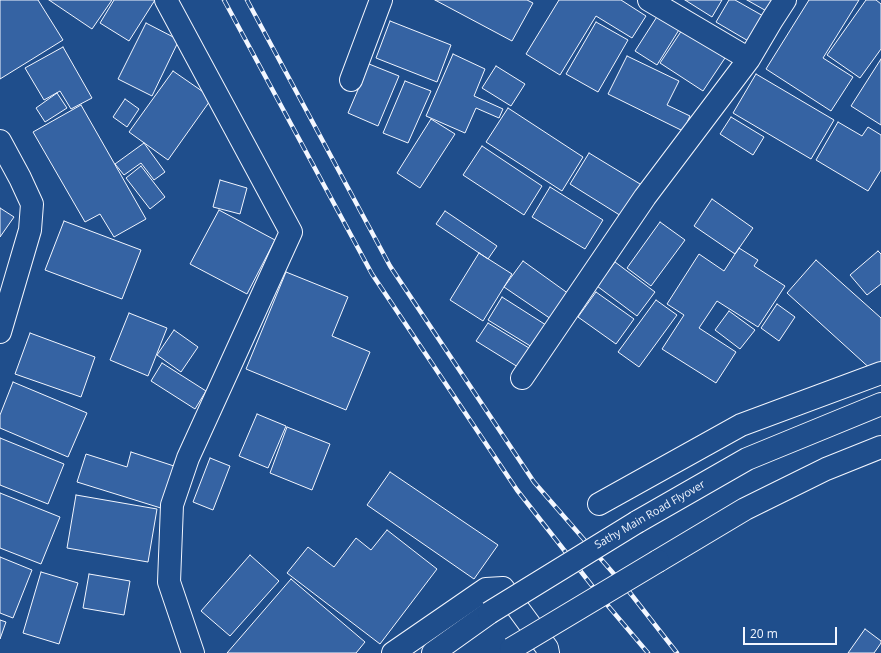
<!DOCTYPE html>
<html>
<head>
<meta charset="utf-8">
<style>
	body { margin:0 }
	#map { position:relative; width:881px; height:653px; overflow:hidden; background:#1f4e8c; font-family:"Open Sans",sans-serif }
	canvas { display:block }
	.scale { position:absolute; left:743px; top:627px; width:94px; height:18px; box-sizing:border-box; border:2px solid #f2f6ff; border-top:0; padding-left:5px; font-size:12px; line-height:14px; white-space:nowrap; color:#f2f6ff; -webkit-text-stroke:3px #1f4e8c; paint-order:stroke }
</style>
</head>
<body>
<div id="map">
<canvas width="881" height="653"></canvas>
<div class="scale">20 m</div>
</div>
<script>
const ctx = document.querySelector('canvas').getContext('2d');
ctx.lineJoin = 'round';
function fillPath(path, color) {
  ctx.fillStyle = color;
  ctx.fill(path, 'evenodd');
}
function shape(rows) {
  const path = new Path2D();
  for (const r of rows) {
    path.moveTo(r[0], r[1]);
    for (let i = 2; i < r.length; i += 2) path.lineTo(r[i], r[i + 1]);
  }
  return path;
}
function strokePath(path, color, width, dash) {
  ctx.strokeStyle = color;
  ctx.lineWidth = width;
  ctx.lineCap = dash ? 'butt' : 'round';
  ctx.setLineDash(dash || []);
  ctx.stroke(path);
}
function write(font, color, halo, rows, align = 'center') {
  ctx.font = font + ' "Open Sans",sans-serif';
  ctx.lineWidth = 3;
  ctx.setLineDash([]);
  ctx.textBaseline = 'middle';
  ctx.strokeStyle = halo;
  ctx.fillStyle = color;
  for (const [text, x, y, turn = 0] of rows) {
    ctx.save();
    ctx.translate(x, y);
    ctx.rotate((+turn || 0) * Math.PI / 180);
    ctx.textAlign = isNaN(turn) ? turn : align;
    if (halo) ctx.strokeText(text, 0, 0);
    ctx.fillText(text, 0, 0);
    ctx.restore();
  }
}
const building = shape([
	[0,0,38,0,63,40,0,79,0,0],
	[49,0,112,0,92,29,49,0],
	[114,0,155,0,129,41,100,23,114,0],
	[435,0,527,0,533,3,512,41,435,0],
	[559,0,621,0,646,16,632,38,596,16,560,75,526,54,559,0],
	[685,0,722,0,712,17,685,0],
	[729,0,735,0,765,17,750,42,716,22,729,0],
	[747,0,778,0,770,13,747,0],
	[809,0,859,0,823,58,853,77,831,111,766,69,809,0],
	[866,0,876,0,881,4,881,49,860,78,827,55,866,0],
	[660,12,682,25,657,65,635,51,660,12],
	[390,21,451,45,437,82,376,58,390,21],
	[596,22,628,40,598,92,566,74,596,22],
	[146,23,179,40,152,96,118,79,146,23],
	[682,30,725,58,703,91,660,63,682,30],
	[63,47,92,98,71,109,60,91,44,100,25,68,63,47],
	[453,54,485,69,474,96,503,109,499,118,476,108,465,133,426,116,453,54],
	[627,56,679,81,667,105,690,116,683,131,608,94,627,56],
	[881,59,881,125,851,106,881,59],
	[369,64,399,76,378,126,348,113,369,64],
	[496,66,525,84,511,106,482,88,496,66],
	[173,71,212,98,168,160,129,132,173,71],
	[756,74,834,120,811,159,733,113,756,74],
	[405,81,431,91,408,143,383,133,405,81],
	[57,93,67,108,45,122,36,108,57,93],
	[125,99,139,109,127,127,113,117,125,99],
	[81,105,146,219,114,237,100,214,85,222,33,132,81,105],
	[508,108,583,157,562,191,486,142,508,108],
	[731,117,764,137,753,155,720,134,731,117],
	[431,119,455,134,420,188,397,173,431,119],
	[838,122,862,136,868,127,881,135,881,170,868,191,816,160,838,122],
	[144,143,165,172,154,180,141,163,124,175,115,164,144,143],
	[482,146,542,186,524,215,463,175,482,146],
	[589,153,645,187,626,219,570,184,589,153],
	[141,166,165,197,150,209,126,178,141,166],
	[220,180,247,188,240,214,213,207,220,180],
	[550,187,603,220,585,249,532,217,550,187],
	[712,199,753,228,735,254,694,226,712,199],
	[0,208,14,217,0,237,0,208],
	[219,210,275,240,247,294,190,264,219,210],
	[445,211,497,246,488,259,436,224,445,211],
	[64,221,141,250,122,299,45,270,64,221],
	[660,222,685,240,651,286,627,268,660,222],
	[739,248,758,260,754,266,785,286,758,327,717,301,699,328,736,352,716,383,662,349,684,315,667,304,699,254,724,271,739,248],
	[878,251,881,254,881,284,867,295,850,275,878,251],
	[479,253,512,274,483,321,450,300,479,253],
	[816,260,881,318,881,363,874,372,787,293,816,260],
	[523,261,569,294,551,319,504,287,523,261],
	[615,262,655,292,637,316,597,286,615,262],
	[286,272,348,297,332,336,370,352,346,410,246,369,286,272],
	[596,292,634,319,616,344,578,317,596,292],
	[502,297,546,325,532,347,488,320,502,297],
	[656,300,677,315,639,367,618,352,656,300],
	[777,304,795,317,779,341,761,328,777,304],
	[729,311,755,330,740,349,715,330,729,311],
	[129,313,167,328,148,376,110,360,129,313],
	[488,323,529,348,518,367,476,341,488,323],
	[174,330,198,347,181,372,157,355,174,330],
	[30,333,95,357,81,397,15,374,30,333],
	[162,363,206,391,195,409,151,381,162,363],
	[13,382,87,413,68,457,0,428,0,415,13,382],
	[257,414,286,426,268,468,239,456,257,414],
	[287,427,330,444,312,490,270,473,287,427],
	[0,438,64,464,48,504,0,485,0,438],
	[131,452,177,467,164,509,77,482,86,454,127,467,131,452],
	[210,458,230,466,213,510,193,502,210,458],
	[390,472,498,545,474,579,367,505,390,472],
	[0,493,60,517,41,564,0,548,0,493],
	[76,495,157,509,148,562,67,548,76,495],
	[387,530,437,569,380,644,287,573,308,547,334,567,356,538,371,550,387,530],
	[250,555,279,581,230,636,201,611,250,555],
	[0,557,32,570,13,618,0,613,0,557],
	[41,572,78,583,59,644,23,633,41,572],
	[89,574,130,581,124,615,83,608,89,574],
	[291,579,365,642,356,653,227,653,291,579],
	[0,620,6,622,0,639,0,620],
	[865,629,881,641,881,643,874,653,848,653,865,629]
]);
const street = shape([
	[166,0,291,232,188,458,172,505,169,582,193,653],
	[649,0,749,59],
	[351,80,381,0],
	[0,141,20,178,32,204,30,230,0,332],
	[522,378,645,197,749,59,772,20,785,0],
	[599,504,741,425,881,373],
	[393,653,486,589,503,588,547,648,548,653]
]);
const highway = shape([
	[637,522,747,459,881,404],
	[658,561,745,509,826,469,881,447],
	[433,653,489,613]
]);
const rail = shape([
	[224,0,372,274,517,490,604,601,648,653],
	[247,0,390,266,534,482,627,589,677,653]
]);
const highwayBridge = shape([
	[489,613,637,522],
	[511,649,658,561]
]);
const streetNames = [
	["Sathy Main Road Flyover",650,515,-30]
];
fillPath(building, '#3563a3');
strokePath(building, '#f2f6ff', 1);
strokePath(street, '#f2f6ff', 24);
strokePath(highway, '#f2f6ff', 24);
strokePath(street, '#1f4e8c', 22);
strokePath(highway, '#1f4e8c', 22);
strokePath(rail, '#f2f6ff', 4.5);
strokePath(rail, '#1f4e8c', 3, [9]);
strokePath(highwayBridge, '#f2f6ff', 24, []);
strokePath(highwayBridge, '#1f4e8c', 22);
write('11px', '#f2f6ff', '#1f4e8c', streetNames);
</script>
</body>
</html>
